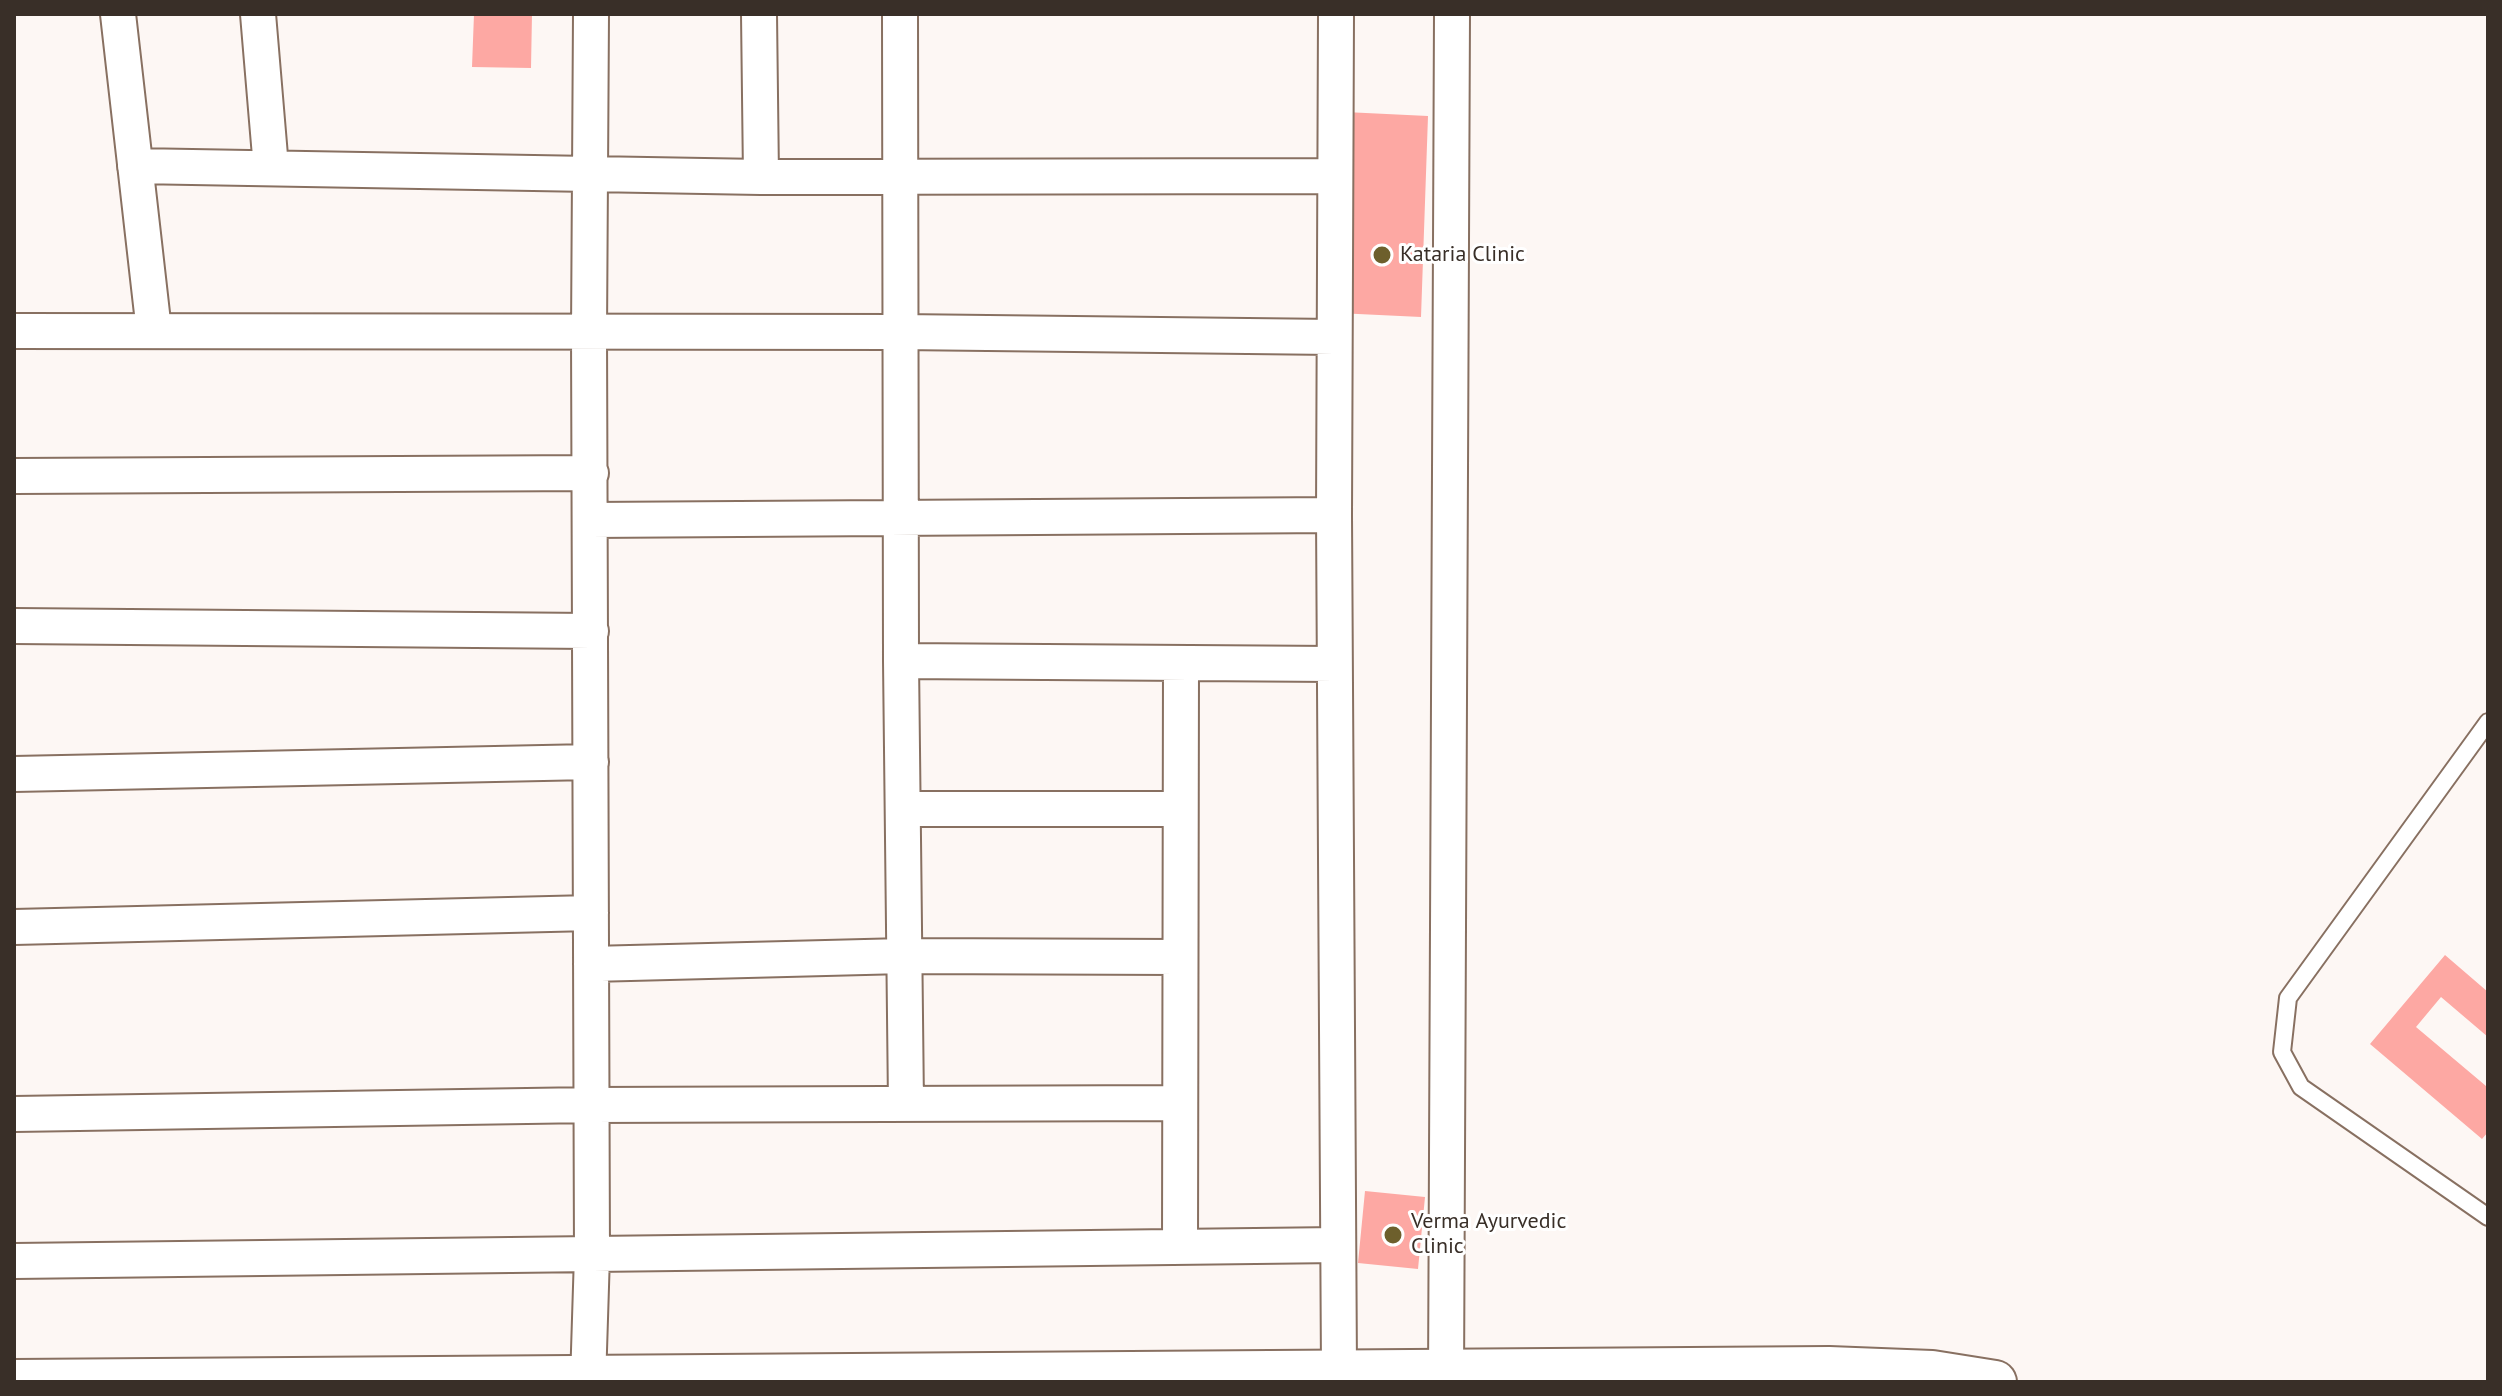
<!DOCTYPE html>
<html>
<head>
<meta charset="utf-8">
<style>
	body { margin:0 }
	#map { position:relative; width:2502px; height:1396px; overflow:hidden; background:#fdf7f4; font-family:"PT Sans",sans-serif }
	canvas { display:block }
	.frame { position:absolute; inset:0; border:16px solid #392f28; pointer-events:none }
</style>
</head>
<body>
<div id="map">
<canvas width="2502" height="1396"></canvas>
<div class="frame"></div>
</div>
<script>
const ctx = document.querySelector('canvas').getContext('2d');
ctx.lineJoin = 'round';
function fillPath(path, color) {
  ctx.fillStyle = color;
  ctx.fill(path, 'evenodd');
}
function shape(rows) {
  const path = new Path2D();
  for (const r of rows) {
    path.moveTo(r[0], r[1]);
    for (let i = 2; i < r.length; i += 2) path.lineTo(r[i], r[i + 1]);
  }
  return path;
}
function strokePath(path, color, width, dash) {
  ctx.strokeStyle = color;
  ctx.lineWidth = width;
  ctx.lineCap = dash ? 'butt' : 'round';
  ctx.setLineDash(dash || []);
  ctx.stroke(path);
}
function write(font, color, halo, rows, align = 'center') {
  ctx.font = font + ' "PT Sans",sans-serif';
  ctx.lineWidth = 6;
  ctx.setLineDash([]);
  ctx.textBaseline = 'middle';
  ctx.strokeStyle = halo;
  ctx.fillStyle = color;
  for (const [text, x, y, turn = 0] of rows) {
    ctx.save();
    ctx.translate(x, y);
    ctx.rotate((+turn || 0) * Math.PI / 180);
    ctx.textAlign = isNaN(turn) ? turn : align;
    if (halo) ctx.strokeText(text, 0, 0);
    ctx.fillText(text, 0, 0);
    ctx.restore();
  }
}
const building = shape([
	[474,14,532,14,531,68,472,67],
	[1345,112,1428,116,1421,317,1337,313],
	[2445,955,2488,992,2488,1037,2441,997,2416,1027,2486,1086,2488,1084,2488,1132,2482,1139,2370,1044],
	[1365,1191,1425,1197,1418,1269,1358,1263]
]);
const service = shape([
	[2488,722,2288,998,2282,1052,2301,1087,2488,1217]
]);
const minor = shape([
	[118,14,154,331],
	[258,14,271,168],
	[759,14,761,177],
	[900,14,901,661,906,1104],
	[1336,14,1334,515,1339,1370],
	[135,166,761,177,1335,176],
	[14,331,901,332,1334,337],
	[14,476,591,473],
	[591,520,1334,515],
	[14,626,591,631],
	[901,661,1334,664],
	[14,774,591,762],
	[903,809,1179,809],
	[14,927,591,913],
	[591,964,904,956,1179,957],
	[14,1114,591,1105,1180,1103],
	[1180,1247,1181,663],
	[14,1261,1338,1245],
	[588,1382,592,1255,589,333,591,14],
	[1446,1382,1452,14]
]);
const tertiary = shape([
	[14,1381,1829,1368,1932,1372,1995,1382]
]);
const markers = [
	[1382,255,10,"#6d5f2c"],
	[1393,1235,10,"#6d5f2c"]
];
const poiNames = [
	["Kataria Clinic",1400,255],
	["Verma Ayurvedic",1411,1222],
	["Clinic",1411,1247]
];
fillPath(building, '#fda8a3');
strokePath(service, '#887061', 20);
strokePath(minor, '#887061', 38);
strokePath(tertiary, '#887061', 46);
strokePath(service, '#fff', 16);
strokePath(minor, '#fff', 34);
strokePath(tertiary, '#fff', 42);
for (const [x, y, r, color] of markers) {
  const dot = new Path2D();
  dot.arc(x, y, r, 0, 2 * Math.PI);
  ctx.fillStyle = color;
  ctx.fill(dot);
  strokePath(dot, '#fff', 3);
}
write('22px', '#392f28', '#fff', poiNames, 'left');
</script>
</body>
</html>
